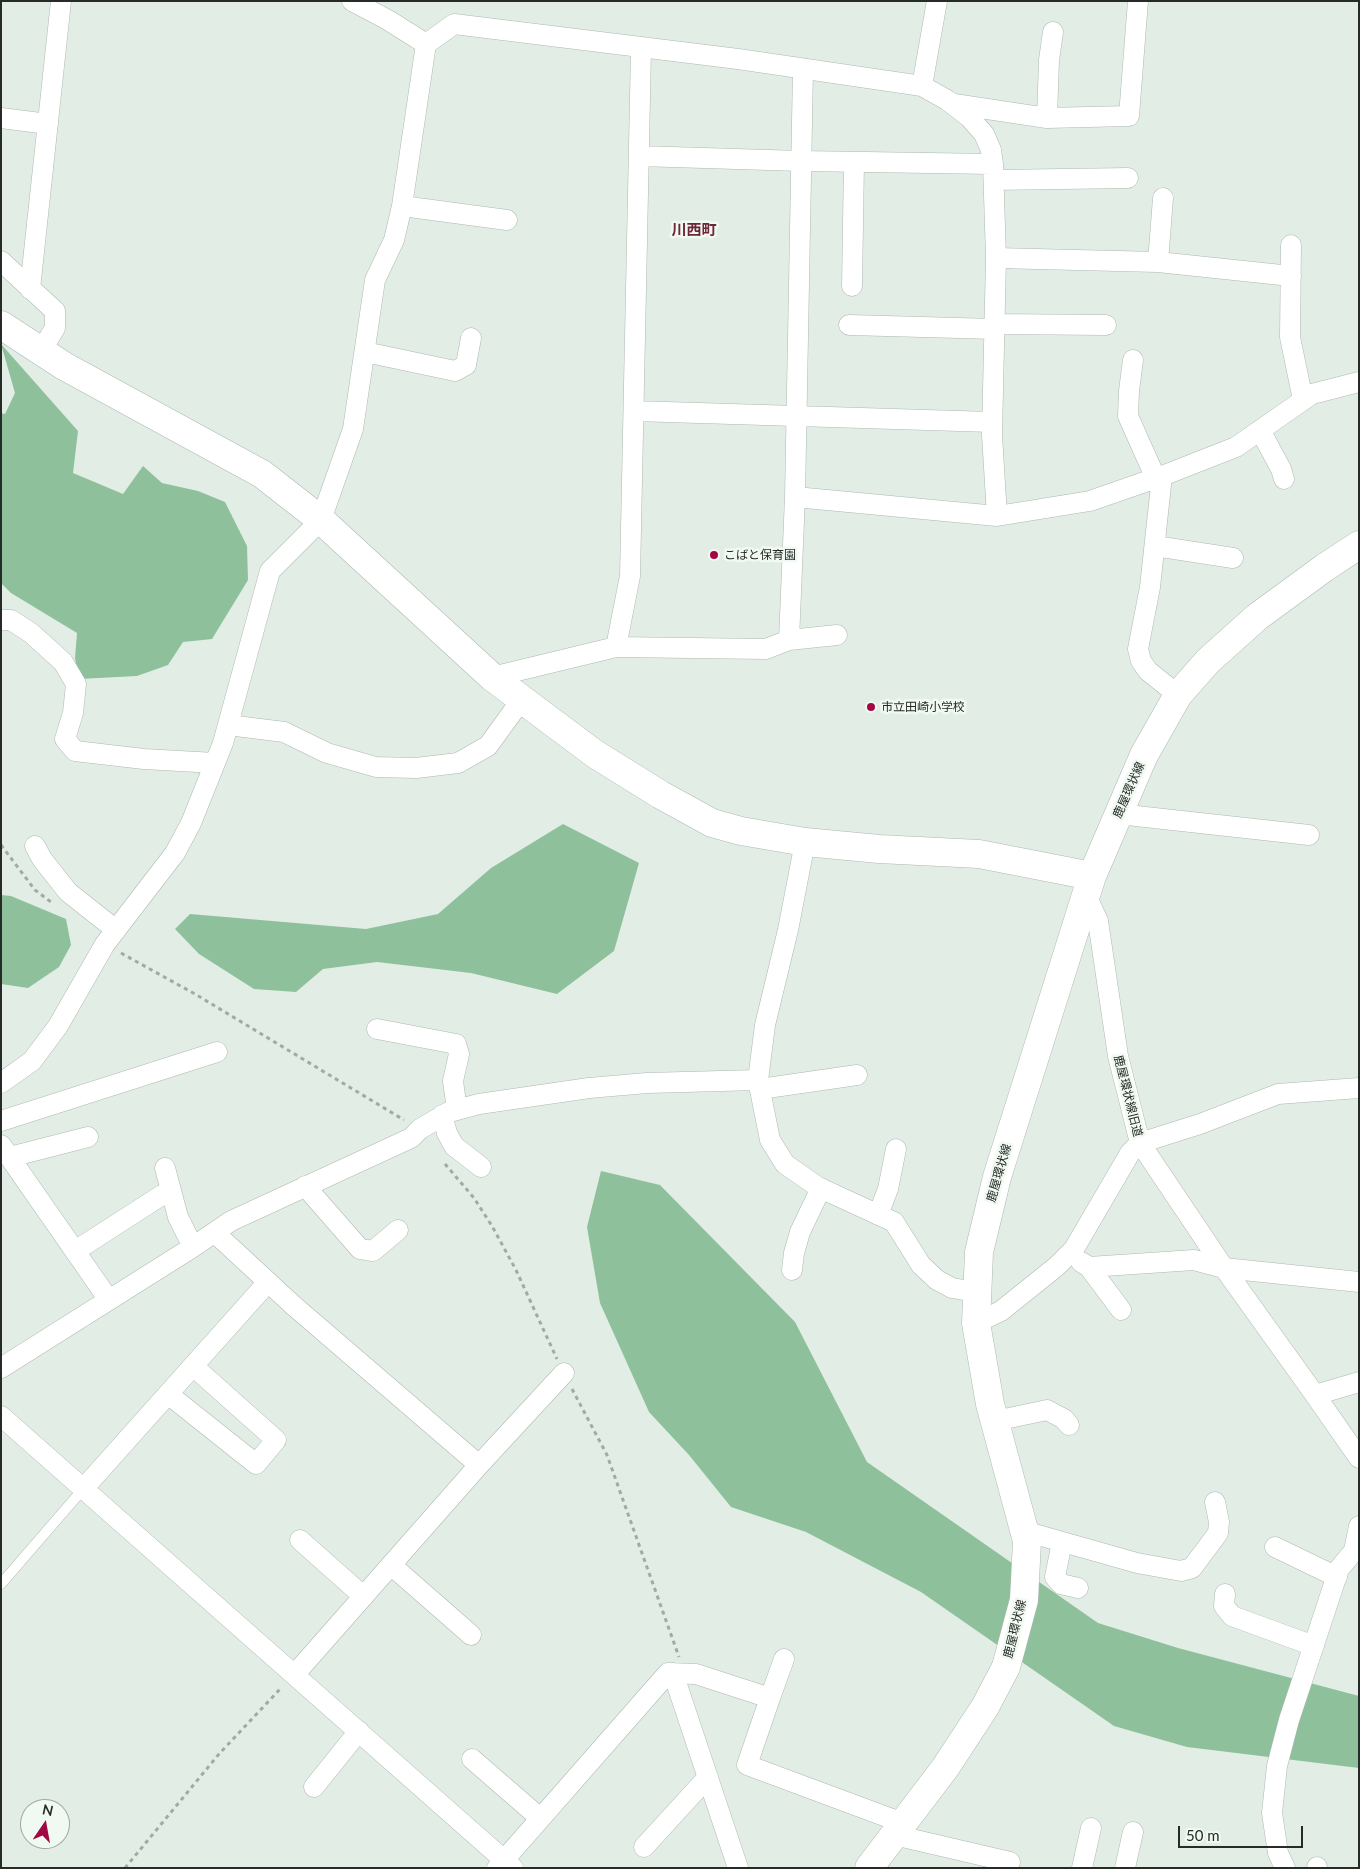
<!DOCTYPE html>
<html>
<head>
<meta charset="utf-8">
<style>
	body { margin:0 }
	#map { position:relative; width:1360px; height:1869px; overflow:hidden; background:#e2ede5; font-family:Lato,sans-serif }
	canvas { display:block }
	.frame { position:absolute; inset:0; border:2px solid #272b28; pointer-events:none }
	.north { position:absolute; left:20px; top:1799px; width:50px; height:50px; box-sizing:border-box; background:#f0faf2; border:1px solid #a0a7a1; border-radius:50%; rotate:12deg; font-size:14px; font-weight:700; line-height:20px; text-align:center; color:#272b28 }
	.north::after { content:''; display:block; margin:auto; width:18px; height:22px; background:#a20743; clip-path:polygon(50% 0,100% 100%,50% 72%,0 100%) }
	.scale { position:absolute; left:1178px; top:1826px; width:125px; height:22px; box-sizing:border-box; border:2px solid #272b28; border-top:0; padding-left:6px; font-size:15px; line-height:18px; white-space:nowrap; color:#272b28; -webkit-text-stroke:4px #f0faf2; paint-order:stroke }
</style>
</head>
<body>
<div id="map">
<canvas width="1360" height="1869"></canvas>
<div class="frame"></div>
<div class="north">N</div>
<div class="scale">50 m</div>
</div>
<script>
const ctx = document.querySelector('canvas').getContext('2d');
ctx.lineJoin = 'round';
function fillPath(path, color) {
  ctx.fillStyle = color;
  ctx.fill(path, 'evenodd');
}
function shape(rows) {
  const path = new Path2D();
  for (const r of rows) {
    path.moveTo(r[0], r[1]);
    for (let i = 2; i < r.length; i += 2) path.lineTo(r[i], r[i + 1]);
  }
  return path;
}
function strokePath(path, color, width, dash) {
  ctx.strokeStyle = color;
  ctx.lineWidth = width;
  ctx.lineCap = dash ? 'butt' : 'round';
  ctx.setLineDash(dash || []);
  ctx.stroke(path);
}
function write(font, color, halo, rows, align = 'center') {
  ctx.font = font + ' Lato,"Noto Sans JP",sans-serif';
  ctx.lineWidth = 5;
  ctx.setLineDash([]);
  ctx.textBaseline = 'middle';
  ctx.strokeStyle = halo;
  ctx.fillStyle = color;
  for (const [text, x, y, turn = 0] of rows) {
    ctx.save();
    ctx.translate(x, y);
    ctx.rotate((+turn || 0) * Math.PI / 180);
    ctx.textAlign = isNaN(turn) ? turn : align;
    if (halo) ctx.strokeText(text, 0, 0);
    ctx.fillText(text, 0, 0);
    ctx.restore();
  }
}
const forest = shape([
	[1,344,78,431,73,473,123,494,143,466,162,483,198,491,225,502,247,546,248,580,212,639,183,642,168,665,137,676,79,679,75,658,77,633,11,593,1,583,1,413,5,414,15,393],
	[563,824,639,863,614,951,557,994,471,973,377,962,323,969,296,992,254,989,199,954,175,929,190,914,366,929,438,914,491,868],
	[1,895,11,896,66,919,71,945,59,967,28,988,1,984],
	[601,1171,660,1185,795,1322,867,1462,1098,1623,1178,1648,1359,1696,1359,1768,1187,1747,1114,1726,921,1592,806,1532,731,1507,689,1455,649,1412,600,1303,587,1227]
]);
const path = shape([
	[1,845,35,890,51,902],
	[121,953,195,994,404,1120],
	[445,1164,474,1198,492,1226,516,1270,557,1359],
	[572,1389,607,1455,679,1657],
	[125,1868,219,1754,282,1687]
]);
const lane = shape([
	[1,1584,84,1488]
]);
const street = shape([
	[352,1,388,20,426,44],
	[922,86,937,1],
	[954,104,1047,118,1129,116,1138,1],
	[1,118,48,124],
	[1047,118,1049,60,1053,32],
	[639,156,801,161,993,164],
	[994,180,1128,178],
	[402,206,507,220],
	[1291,245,1290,337,1303,400],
	[996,258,1158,262,1163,198],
	[1,261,55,311,55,328,41,351],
	[1158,262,1291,276],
	[852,286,854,162],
	[30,289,61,1],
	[994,324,1106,325],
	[849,325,995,329],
	[365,352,455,371,466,365,471,338],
	[1133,360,1129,391,1128,416,1156,479],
	[634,411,992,422],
	[1260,430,1281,469,1284,479],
	[1162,476,1150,587,1138,649,1141,661,1148,671,1178,695],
	[795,497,997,516,1090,501,1162,476,1236,447,1312,394,1359,382],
	[1155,546,1233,558],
	[1,620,11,620,31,633,63,662,76,684,73,713,65,739,75,751,144,759,215,763],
	[789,640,837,635],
	[616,647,630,576,641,49],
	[492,677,616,647,766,649,789,640,795,497,803,69],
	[228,725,284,732,327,753,376,767,416,768,458,763,488,746,522,699],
	[1118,814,1309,835],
	[805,842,788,930,765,1025,758,1080,770,1140,785,1164,818,1187,894,1222,921,1265,937,1280,952,1288,976,1292],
	[35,846,42,859,68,892,116,930],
	[1086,895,1098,921,1118,1056,1140,1143,1224,1268,1315,1395,1359,1382],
	[377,1029,456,1044,459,1054,453,1081,457,1110],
	[1,1083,32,1061,58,1026,105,944,175,853,191,823,223,743,270,571,321,520,353,429,375,280,394,240,402,206,426,44,454,24,738,59,922,86,947,100,969,117,984,134,991,150,993,164,996,258,992,435,997,516],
	[760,1089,857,1075],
	[442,1115,447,1133,454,1146,481,1167],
	[1,1121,217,1052],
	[1,1145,109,1300],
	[10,1157,88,1137],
	[165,1168,178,1217,193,1247],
	[305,1186,360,1249,373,1251,398,1230],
	[878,1215,888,1189,896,1149],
	[215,1233,294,1306,479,1465],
	[75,1251,162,1195],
	[1081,1262,1089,1267,1121,1310],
	[1089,1267,1194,1260,1224,1268,1359,1282],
	[792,1270,794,1253,800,1232,821,1188],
	[976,1323,1001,1311,1057,1266,1074,1249,1130,1153,1140,1143,1200,1124,1278,1094,1359,1088],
	[1,1368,193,1247,231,1221,411,1138,420,1129,449,1112,479,1104,589,1088,647,1083,758,1080],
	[168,1394,256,1464,276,1440,193,1366],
	[1315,1395,1359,1458],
	[1,1416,513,1868],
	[995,1421,1047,1410,1064,1419,1069,1425],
	[84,1488,268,1282],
	[1024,1531,1137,1563,1181,1571,1192,1568,1218,1533,1219,1522,1215,1502],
	[300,1540,363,1596],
	[1062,1542,1055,1577,1061,1584,1078,1588],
	[1275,1547,1337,1577],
	[391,1565,471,1635],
	[1225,1594,1224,1606,1232,1616,1314,1646],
	[673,1673,738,1868],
	[295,1674,479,1465,564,1373],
	[770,1698,747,1765,903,1823],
	[472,1759,540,1818],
	[314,1787,359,1731],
	[894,1835,1010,1862],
	[644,1847,708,1777],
	[1317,1867,1317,1868],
	[497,1868,668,1673,696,1674,770,1698,784,1659],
	[1082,1868,1091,1828],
	[1125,1868,1133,1832],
	[1285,1868,1278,1853,1272,1813,1277,1766,1289,1720,1339,1569,1354,1551,1359,1526]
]);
const secondary = shape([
	[1,325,64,366,262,474,321,520,492,677,595,754,661,795,712,823,741,831,805,842,879,849,979,854,1092,876],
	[869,1868,945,1768,985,1707,1006,1667,1024,1600,1027,1541,990,1404,976,1323,979,1252,997,1177,1092,876,1144,755,1178,695,1208,661,1257,617,1324,568,1359,545]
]);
const markers = [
	[714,555,5,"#a20743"],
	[871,707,5,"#a20743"]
];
const poiNames = [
	["こばと保育園",724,555],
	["市立田崎小学校",881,707]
];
const streetNames = [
	["鹿屋環状線",1129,790,-66],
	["鹿屋環状線旧道",1128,1096,76],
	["鹿屋環状線",999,1173,-74],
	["鹿屋環状線",1015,1629,-76]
];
const quarterNames = [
	["川西町",694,230]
];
fillPath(forest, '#8ec19b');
strokePath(lane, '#aeb8b0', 11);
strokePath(street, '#aeb8b0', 21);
strokePath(secondary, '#aeb8b0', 29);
strokePath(path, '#a2aaa4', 3, [4, 4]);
strokePath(lane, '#fff', 10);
strokePath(street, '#fff', 20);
strokePath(secondary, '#fff', 28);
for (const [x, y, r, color] of markers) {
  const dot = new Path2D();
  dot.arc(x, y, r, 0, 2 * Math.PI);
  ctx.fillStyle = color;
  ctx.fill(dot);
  strokePath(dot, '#f0faf2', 2);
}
write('12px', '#272b28', '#f0faf2', poiNames, 'left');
write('12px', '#272b28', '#f0faf2', streetNames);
write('bold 15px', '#6d2738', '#f0faf2', quarterNames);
</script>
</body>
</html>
